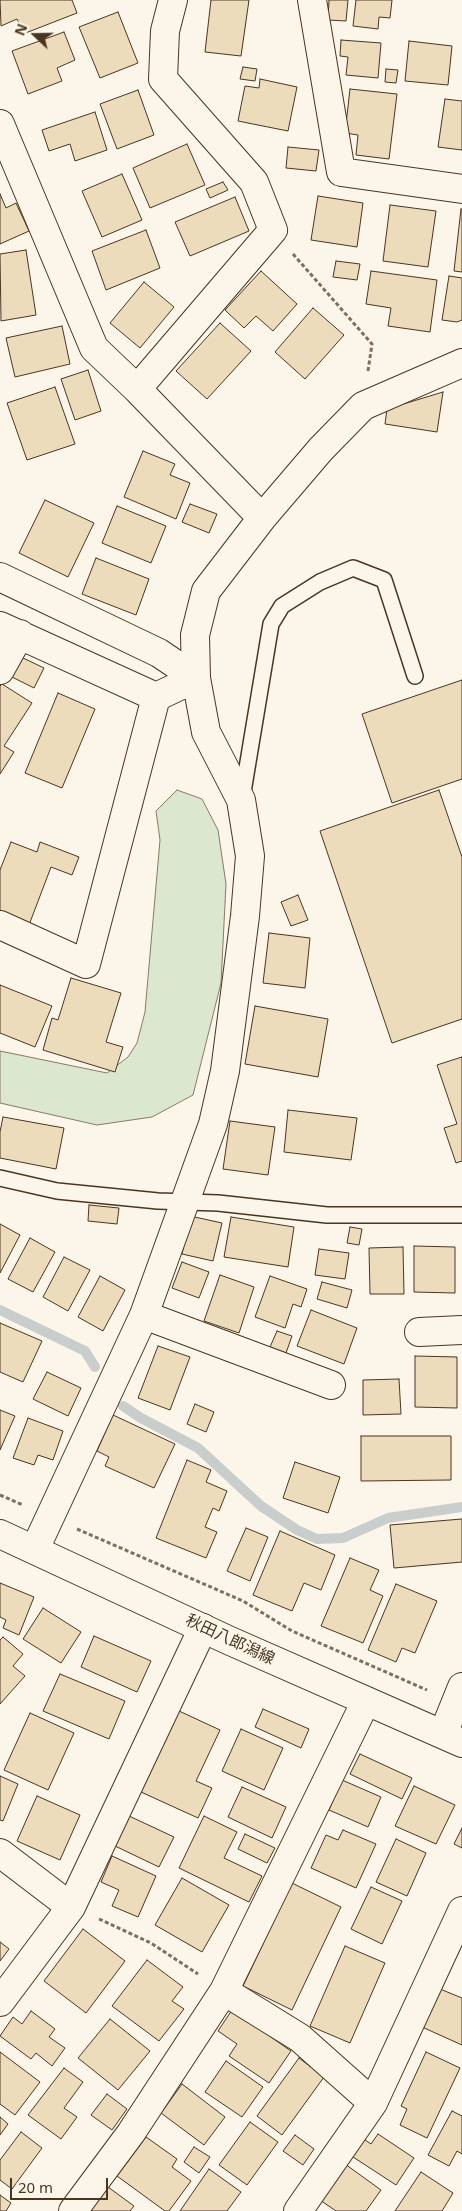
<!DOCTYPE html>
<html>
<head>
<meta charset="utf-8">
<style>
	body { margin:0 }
	#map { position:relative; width:462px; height:2211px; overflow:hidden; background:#fbf6e9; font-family:"Noto Sans",sans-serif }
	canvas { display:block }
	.north { position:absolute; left:10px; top:10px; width:50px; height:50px; -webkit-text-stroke:4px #fbf6e9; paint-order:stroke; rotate:291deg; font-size:14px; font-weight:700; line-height:20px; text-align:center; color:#4a3520 }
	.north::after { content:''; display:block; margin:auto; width:18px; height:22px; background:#4a3520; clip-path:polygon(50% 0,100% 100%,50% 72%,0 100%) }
	.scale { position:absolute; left:10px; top:2178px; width:98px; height:22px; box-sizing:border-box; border:2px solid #4a3520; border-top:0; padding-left:6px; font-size:15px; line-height:18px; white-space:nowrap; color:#4a3520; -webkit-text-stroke:4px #fbf6e9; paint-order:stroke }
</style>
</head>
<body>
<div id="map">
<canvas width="462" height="2211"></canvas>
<div class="north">N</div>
<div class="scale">20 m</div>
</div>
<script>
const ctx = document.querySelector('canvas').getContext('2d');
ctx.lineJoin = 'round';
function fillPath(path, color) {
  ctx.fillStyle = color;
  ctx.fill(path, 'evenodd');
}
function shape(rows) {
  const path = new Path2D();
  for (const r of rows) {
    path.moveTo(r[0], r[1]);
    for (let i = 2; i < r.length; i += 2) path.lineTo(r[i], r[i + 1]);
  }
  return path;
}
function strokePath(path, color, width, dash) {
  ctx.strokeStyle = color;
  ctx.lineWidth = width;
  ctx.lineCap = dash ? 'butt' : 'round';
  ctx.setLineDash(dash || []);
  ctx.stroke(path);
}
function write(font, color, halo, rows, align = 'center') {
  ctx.font = font + ' "Noto Sans","Noto Sans JP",sans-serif';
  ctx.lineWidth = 4;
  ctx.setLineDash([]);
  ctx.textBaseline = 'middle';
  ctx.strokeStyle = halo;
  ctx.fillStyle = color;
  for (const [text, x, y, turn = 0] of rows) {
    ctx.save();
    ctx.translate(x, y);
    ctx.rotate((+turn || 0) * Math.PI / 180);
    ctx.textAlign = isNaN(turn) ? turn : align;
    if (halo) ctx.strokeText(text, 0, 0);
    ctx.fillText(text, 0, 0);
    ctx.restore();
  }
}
const green = shape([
	[177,790,202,799,218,830,226,884,221,983,193,1095,152,1117,97,1125,0,1103,0,1051,107,1073,128,1057,137,1043,145,1012,160,840,156,811,177,790]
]);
const stream = shape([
	[0,1310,85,1351,95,1367],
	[123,1406,141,1418,198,1448,261,1506,297,1530,317,1539,343,1538,388,1518,462,1507]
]);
const building = shape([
	[0,0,72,0,77,13,23,34,17,19,1,26,0,0],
	[211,0,249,0,241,56,205,52,211,0],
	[329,0,348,0,346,21,328,20,329,0],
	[356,0,392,0,390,18,379,17,378,29,353,26,356,0],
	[118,12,138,63,100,78,79,27,118,12],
	[64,32,75,60,57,68,62,81,28,94,12,51,64,32],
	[341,40,381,43,378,78,346,75,348,57,340,56,341,40],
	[409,41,452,46,448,85,405,81,409,41],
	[243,67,257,69,255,81,240,79,243,67],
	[386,69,398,70,396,83,385,82,386,69],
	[260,79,297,87,288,131,238,121,245,86,259,88,260,79],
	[350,89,397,94,389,159,356,155,358,135,345,133,350,89],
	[138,90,154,135,117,149,100,104,138,90],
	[445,99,462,101,462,150,438,147,445,99],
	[95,112,107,150,75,161,70,144,49,151,42,130,95,112],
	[187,144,205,185,150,208,133,168,187,144],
	[288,147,319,150,316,171,286,168,288,147],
	[122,174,142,220,102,237,82,191,122,174],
	[223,182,228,190,210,198,206,189,223,182],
	[0,194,6,208,16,203,29,231,0,244,0,194],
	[318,196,363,203,357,247,311,240,318,196],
	[235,197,249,231,190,256,175,222,235,197],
	[390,205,436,211,428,267,383,261,390,205],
	[461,209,462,209,462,272,454,271,461,209],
	[146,230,160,268,106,290,92,251,146,230],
	[26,250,36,315,1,321,0,254,26,250],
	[336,261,360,264,357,280,333,277,336,261],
	[261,271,297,304,273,331,256,316,244,328,225,310,261,271],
	[371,271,437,280,430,332,388,326,391,308,366,304,371,271],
	[449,276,462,278,462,320,457,322,442,320,449,276],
	[144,282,174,307,140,348,110,323,144,282],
	[313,308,344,335,305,379,275,352,313,308],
	[220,323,251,351,207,399,176,371,220,323],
	[62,326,70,364,15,377,6,338,62,326],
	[88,370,101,411,75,420,61,379,88,370],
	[55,387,75,444,27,460,7,403,55,387],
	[443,392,437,432,385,424,387,409,443,392],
	[143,451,175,464,170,475,190,483,176,519,124,497,143,451],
	[45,500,94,523,68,577,19,553,45,500],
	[190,504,217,514,209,533,182,522,190,504],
	[117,506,166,526,151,563,102,543,117,506],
	[96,558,149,579,136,615,82,594,96,558],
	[21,657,44,668,34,688,12,677,21,657],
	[462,680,462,779,392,803,362,714,462,680],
	[2,684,32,703,4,746,14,752,0,774,0,686,2,684],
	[58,693,95,709,62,788,25,773,58,693],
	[439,790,462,857,462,1019,392,1043,320,831,439,790],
	[11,842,37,852,40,842,79,857,72,875,51,867,29,925,0,914,0,870,11,842],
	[298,895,308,920,291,926,281,902,298,895],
	[269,933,310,938,305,988,263,983,269,933],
	[71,978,121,993,106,1042,123,1047,115,1072,43,1050,52,1018,58,1020,71,978],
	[0,985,52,1006,35,1047,0,1033,0,985],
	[255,1006,328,1019,318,1077,245,1064,255,1006],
	[462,1057,462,1161,456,1163,444,1128,457,1124,437,1065,462,1057],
	[288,1110,357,1118,351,1160,284,1152,288,1110],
	[3,1117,64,1128,56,1169,0,1158,0,1132,3,1117],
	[230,1121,275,1127,268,1175,223,1169,230,1121],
	[89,1205,119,1208,117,1224,88,1221,89,1205],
	[190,1216,222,1223,213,1261,182,1254,190,1216],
	[231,1217,294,1227,288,1267,224,1257,231,1217],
	[0,1224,20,1235,0,1273,0,1224],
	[350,1227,362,1229,359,1245,347,1243,350,1227],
	[30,1238,55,1252,33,1292,8,1279,30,1238],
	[414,1246,455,1247,455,1293,414,1292,414,1246],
	[403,1247,404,1294,370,1294,369,1248,403,1247],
	[319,1249,349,1253,345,1279,315,1275,319,1249],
	[64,1257,90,1270,68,1311,43,1297,64,1257],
	[182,1262,209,1272,199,1298,172,1288,182,1262],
	[220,1275,254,1287,239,1333,204,1321,220,1275],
	[100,1276,125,1290,103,1331,78,1317,100,1276],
	[270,1276,307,1289,301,1307,293,1304,285,1328,255,1317,270,1276],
	[322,1282,352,1290,347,1308,317,1299,322,1282],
	[311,1310,357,1328,344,1364,297,1346,311,1310],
	[0,1323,42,1341,23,1382,0,1372,0,1323],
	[277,1331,292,1336,286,1353,270,1347,277,1331],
	[158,1346,190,1357,170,1410,138,1398,158,1346],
	[415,1356,457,1357,457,1408,415,1407,415,1356],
	[47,1372,81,1388,68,1416,33,1399,47,1372],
	[399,1379,401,1414,363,1415,363,1380,399,1379],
	[195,1404,214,1412,206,1432,187,1424,195,1404],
	[0,1410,15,1416,0,1450,0,1410],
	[113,1415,175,1444,154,1488,105,1466,109,1457,97,1451,113,1415],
	[28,1418,63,1431,53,1460,38,1455,34,1465,13,1458,28,1418],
	[361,1436,451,1436,451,1480,361,1481,361,1436],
	[187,1460,211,1470,206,1482,227,1491,219,1511,213,1508,205,1527,217,1532,206,1558,156,1538,187,1460],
	[295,1462,340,1477,328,1513,283,1498,295,1462],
	[462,1519,462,1562,394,1568,390,1525,462,1519],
	[246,1528,268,1537,250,1581,227,1571,246,1528],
	[280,1531,335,1555,321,1590,304,1583,292,1611,253,1595,280,1531],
	[350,1558,379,1570,370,1590,383,1596,363,1643,321,1626,350,1558],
	[0,1583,34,1597,19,1635,3,1628,6,1620,0,1617,0,1583],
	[396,1584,437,1601,415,1653,402,1648,396,1662,368,1650,396,1584],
	[43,1608,81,1632,61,1663,23,1639,43,1608],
	[94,1636,151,1661,137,1692,81,1667,94,1636],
	[3,1637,23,1654,13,1666,25,1676,0,1704,0,1640,3,1637],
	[60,1674,125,1701,109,1739,43,1711,60,1674],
	[263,1709,309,1729,301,1748,255,1727,263,1709],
	[179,1711,220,1730,196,1781,212,1788,198,1818,141,1792,179,1711],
	[30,1713,74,1733,48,1790,4,1770,30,1713],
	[241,1729,283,1748,264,1790,222,1771,241,1729],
	[360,1754,412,1778,402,1799,350,1774,360,1754],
	[0,1776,18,1784,3,1821,0,1820,0,1776],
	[342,1780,381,1797,368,1827,329,1810,342,1780],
	[414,1786,455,1805,436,1844,395,1826,414,1786],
	[242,1787,286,1807,272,1838,228,1817,242,1787],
	[37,1796,80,1815,60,1860,17,1841,37,1796],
	[129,1816,174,1837,159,1867,115,1846,129,1816],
	[204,1816,237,1832,224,1858,262,1876,249,1902,179,1868,204,1816],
	[462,1828,462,1848,454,1844,462,1828],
	[343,1830,376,1844,356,1888,311,1868,326,1835,338,1840,343,1830],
	[245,1834,275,1848,267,1863,238,1849,245,1834],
	[396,1839,426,1853,407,1896,376,1882,396,1839],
	[112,1856,156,1876,138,1917,112,1906,119,1890,101,1882,112,1856],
	[182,1878,229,1905,202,1952,155,1925,182,1878],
	[292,1883,341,1907,292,2010,243,1986,292,1883],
	[371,1887,402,1901,382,1944,351,1929,371,1887],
	[83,1929,125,1961,86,2013,44,1981,83,1929],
	[0,1942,9,1949,0,1961,0,1942],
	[345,1946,385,1963,350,2043,310,2026,345,1946],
	[147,1960,183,1987,172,2001,184,2009,159,2041,112,2006,147,1960],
	[440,1989,462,1998,462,2045,422,2027,440,1989],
	[232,2010,291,2051,269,2083,229,2056,237,2044,218,2031,232,2010],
	[31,2011,55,2029,49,2037,65,2048,52,2066,36,2053,31,2059,0,2036,13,2017,22,2024,31,2011],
	[110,2019,150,2051,118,2090,78,2058,110,2019],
	[0,2052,40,2082,15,2115,0,2104,0,2052],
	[426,2052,460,2068,427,2138,400,2125,407,2109,401,2106,426,2052],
	[299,2058,324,2077,282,2135,257,2116,299,2058],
	[226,2061,263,2087,242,2117,205,2092,226,2061],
	[64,2068,83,2082,64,2108,77,2117,61,2139,28,2115,64,2068],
	[182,2084,225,2117,204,2145,161,2113,182,2084],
	[107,2094,127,2109,112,2130,91,2115,107,2094],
	[452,2111,462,2116,462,2154,457,2151,449,2166,428,2155,452,2111],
	[0,2117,8,2124,0,2135,0,2117],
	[250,2122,278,2142,247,2185,219,2165,250,2122],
	[21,2132,42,2148,12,2189,0,2180,0,2160,21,2132],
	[378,2134,414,2158,396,2185,350,2155,362,2138,371,2144,378,2134],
	[295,2135,314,2149,303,2165,283,2151,295,2135],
	[146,2137,177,2159,172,2167,191,2181,169,2211,165,2211,117,2176,146,2137],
	[194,2147,210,2157,199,2173,184,2162,194,2147],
	[345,2164,381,2190,366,2211,336,2211,320,2200,345,2164],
	[209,2169,241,2192,227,2211,180,2211,209,2169],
	[421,2172,453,2193,442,2211,395,2211,421,2172],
	[108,2187,134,2206,130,2211,90,2211,108,2187],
	[0,2195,11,2203,6,2211,0,2211,0,2195]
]);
const path = shape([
	[293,254,372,344,368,371],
	[0,1495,23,1505],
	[77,1529,243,1601,292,1631,427,1690],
	[99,1919,151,1943,198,1974]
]);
const service = shape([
	[242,798,271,624,282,606,320,582,353,568,384,580,415,676],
	[0,1178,57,1191,158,1201,218,1203,327,1215,462,1215]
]);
const minor = shape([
	[312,0,341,172,462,189],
	[0,124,94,348,137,389,262,518],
	[137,389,273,230,254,182,163,79,165,31,173,0],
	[0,577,159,653,196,678],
	[0,626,156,697,196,678],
	[0,670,20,634],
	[0,925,86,964,156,697],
	[144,1315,331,1385],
	[419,1332,462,1330],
	[35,1549,144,1315,213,1124,225,1071,245,916,250,856,241,800,206,732,196,678,195,635,206,591,262,518,321,449,363,406,462,363],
	[443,1734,462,1687],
	[0,1853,71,1907],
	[224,1991,300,2038,373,2103],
	[0,2002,71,1907,203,1628],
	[73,2211,131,2133,224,1991,366,1701],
	[298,2211,373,2103,462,1911]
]);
const primary = shape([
	[0,1534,228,1640,462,1743]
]);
const streetNames = [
	["秋田八郎潟線",230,1640,25]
];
fillPath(green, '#dce7d0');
strokePath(green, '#887966', 1);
strokePath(stream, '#c9cecd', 10);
fillPath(building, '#ecdcbc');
strokePath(building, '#4a3520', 1);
strokePath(service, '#4a3520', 18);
strokePath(minor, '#4a3520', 30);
strokePath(primary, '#4a3520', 30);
strokePath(path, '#7f6f5c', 3, [4, 2.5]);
strokePath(service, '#fbf6e9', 15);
strokePath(minor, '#fbf6e9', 28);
strokePath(primary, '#fbf6e9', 28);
write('16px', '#4a3520', '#fbf6e9', streetNames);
</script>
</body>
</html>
